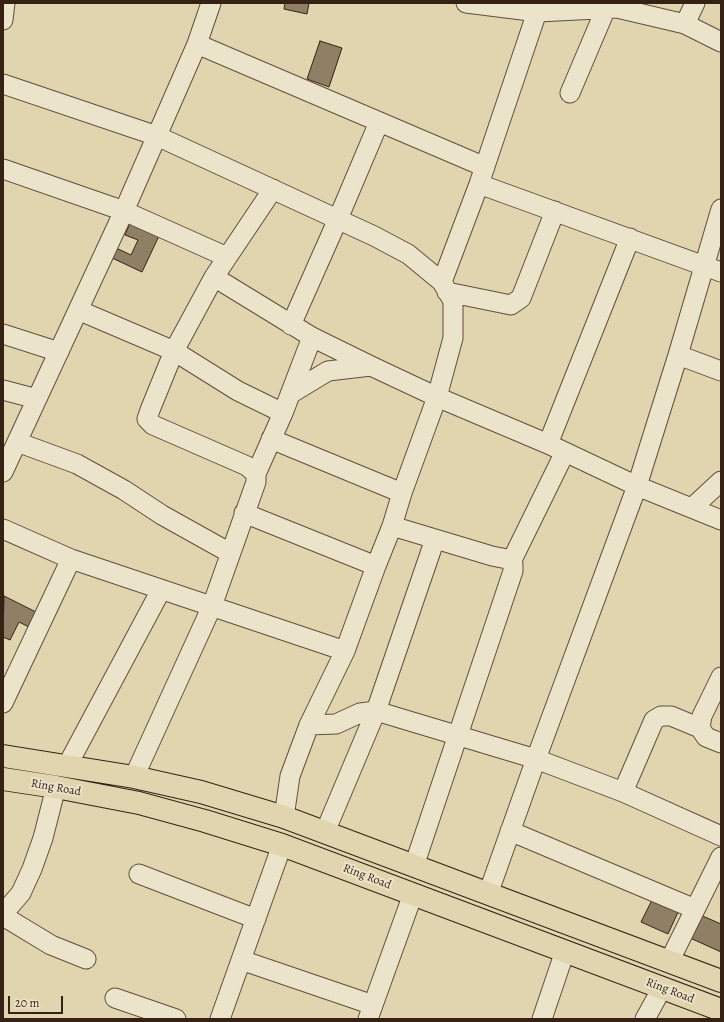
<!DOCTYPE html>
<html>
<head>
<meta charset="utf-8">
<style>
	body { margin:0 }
	#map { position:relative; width:724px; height:1022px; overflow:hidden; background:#e0d5ae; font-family:Alegreya,serif }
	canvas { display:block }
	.frame { position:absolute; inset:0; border:4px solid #362215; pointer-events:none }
	.scale { position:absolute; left:8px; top:996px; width:55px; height:18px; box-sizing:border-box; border:2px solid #362215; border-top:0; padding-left:5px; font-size:12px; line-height:14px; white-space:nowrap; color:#362215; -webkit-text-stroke:3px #ebe4ca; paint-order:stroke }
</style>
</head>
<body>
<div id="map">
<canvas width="724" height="1022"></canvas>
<div class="frame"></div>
<div class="scale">20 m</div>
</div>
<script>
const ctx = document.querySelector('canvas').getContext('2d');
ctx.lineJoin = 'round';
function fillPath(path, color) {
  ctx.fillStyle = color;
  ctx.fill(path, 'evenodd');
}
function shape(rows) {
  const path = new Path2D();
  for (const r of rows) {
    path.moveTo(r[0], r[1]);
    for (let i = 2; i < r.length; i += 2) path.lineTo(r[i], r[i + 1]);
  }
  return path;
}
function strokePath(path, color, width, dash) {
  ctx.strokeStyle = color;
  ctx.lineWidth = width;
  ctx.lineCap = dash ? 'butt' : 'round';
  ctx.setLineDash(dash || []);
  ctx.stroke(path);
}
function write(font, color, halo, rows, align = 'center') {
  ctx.font = font + ' Alegreya,serif';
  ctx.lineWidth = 4;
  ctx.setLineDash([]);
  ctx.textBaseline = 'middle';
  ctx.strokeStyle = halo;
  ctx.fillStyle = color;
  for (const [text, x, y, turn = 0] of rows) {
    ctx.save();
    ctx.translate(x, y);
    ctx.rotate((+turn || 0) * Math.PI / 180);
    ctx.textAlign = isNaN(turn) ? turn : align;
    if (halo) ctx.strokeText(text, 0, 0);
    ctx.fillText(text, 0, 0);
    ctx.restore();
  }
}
const building = shape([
	[285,3,309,3,307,14,284,9,285,3],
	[320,41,342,48,329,87,307,79,320,41],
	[130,223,159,236,142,272,110,257,114,247,131,255,138,240,125,235,130,223],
	[4,596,36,612,29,627,19,622,10,640,3,637,4,596],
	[653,898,679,910,668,934,641,922,653,898],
	[698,914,721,924,721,952,688,937,698,914]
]);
const minor = shape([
	[466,3,538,12,617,8,685,24,721,42],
	[3,20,5,3],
	[685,24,695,3],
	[197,44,485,167],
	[3,84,157,136,374,236,408,254,442,282,453,301,453,338,437,397,402,493,392,526,376,566,345,651,309,725,290,776,284,817],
	[570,93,606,8],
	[3,169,124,211,227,257],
	[479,184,721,272],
	[214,277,312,337,371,366,437,397,548,444,637,486,721,520],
	[442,282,479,184,540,3],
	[447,292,511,305,521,298,555,211],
	[78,310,174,351,238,391,283,413],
	[291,325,338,219,379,122],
	[3,334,59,352],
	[678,355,721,371],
	[3,390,37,399],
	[290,394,328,371,371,366],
	[271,439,402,493],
	[17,442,77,464,124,490,162,515,230,553],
	[548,444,630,238],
	[3,472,124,211,197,44,211,3],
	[256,474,283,413,312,337],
	[692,508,721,481],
	[244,513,376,566],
	[392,526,492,556,512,560,513,565,513,571,414,866],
	[3,529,71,559,345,651],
	[512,560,565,452],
	[721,677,702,716,700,728,706,737,721,743],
	[3,703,71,559],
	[309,725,336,724,360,713,376,711,536,759,623,792,721,836],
	[67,766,161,590],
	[134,777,212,606,256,482,256,474,247,466,153,425,147,419,150,410,174,351,214,277,273,189],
	[623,792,654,720,661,716,671,716,700,728],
	[510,831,695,909],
	[325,832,376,711,435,539],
	[139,874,256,919],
	[488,894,536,759,637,486,678,355,721,209],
	[3,910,9,907,21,893,32,869,43,838,56,787],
	[3,916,51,945,86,959],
	[241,960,373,1005],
	[669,962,721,857],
	[115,998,176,1019],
	[220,1019,282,845],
	[368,1019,413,894],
	[542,1019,565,951],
	[645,1019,662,988]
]);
const primary = shape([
	[3,756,134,777,201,792,284,817,721,981],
	[3,779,56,787,139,803,205,821,282,845,721,1010]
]);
const streetNames = [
	["Ring Road",56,788,10],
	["Ring Road",367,877,21],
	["Ring Road",670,991,21]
];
fillPath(building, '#8e7f65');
strokePath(building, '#362215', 1);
strokePath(minor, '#604f3b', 21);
strokePath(primary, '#362215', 24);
strokePath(minor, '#ebe4ca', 19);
strokePath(primary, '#e0d5ae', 22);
write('12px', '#362215', '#ebe4ca', streetNames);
</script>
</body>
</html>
